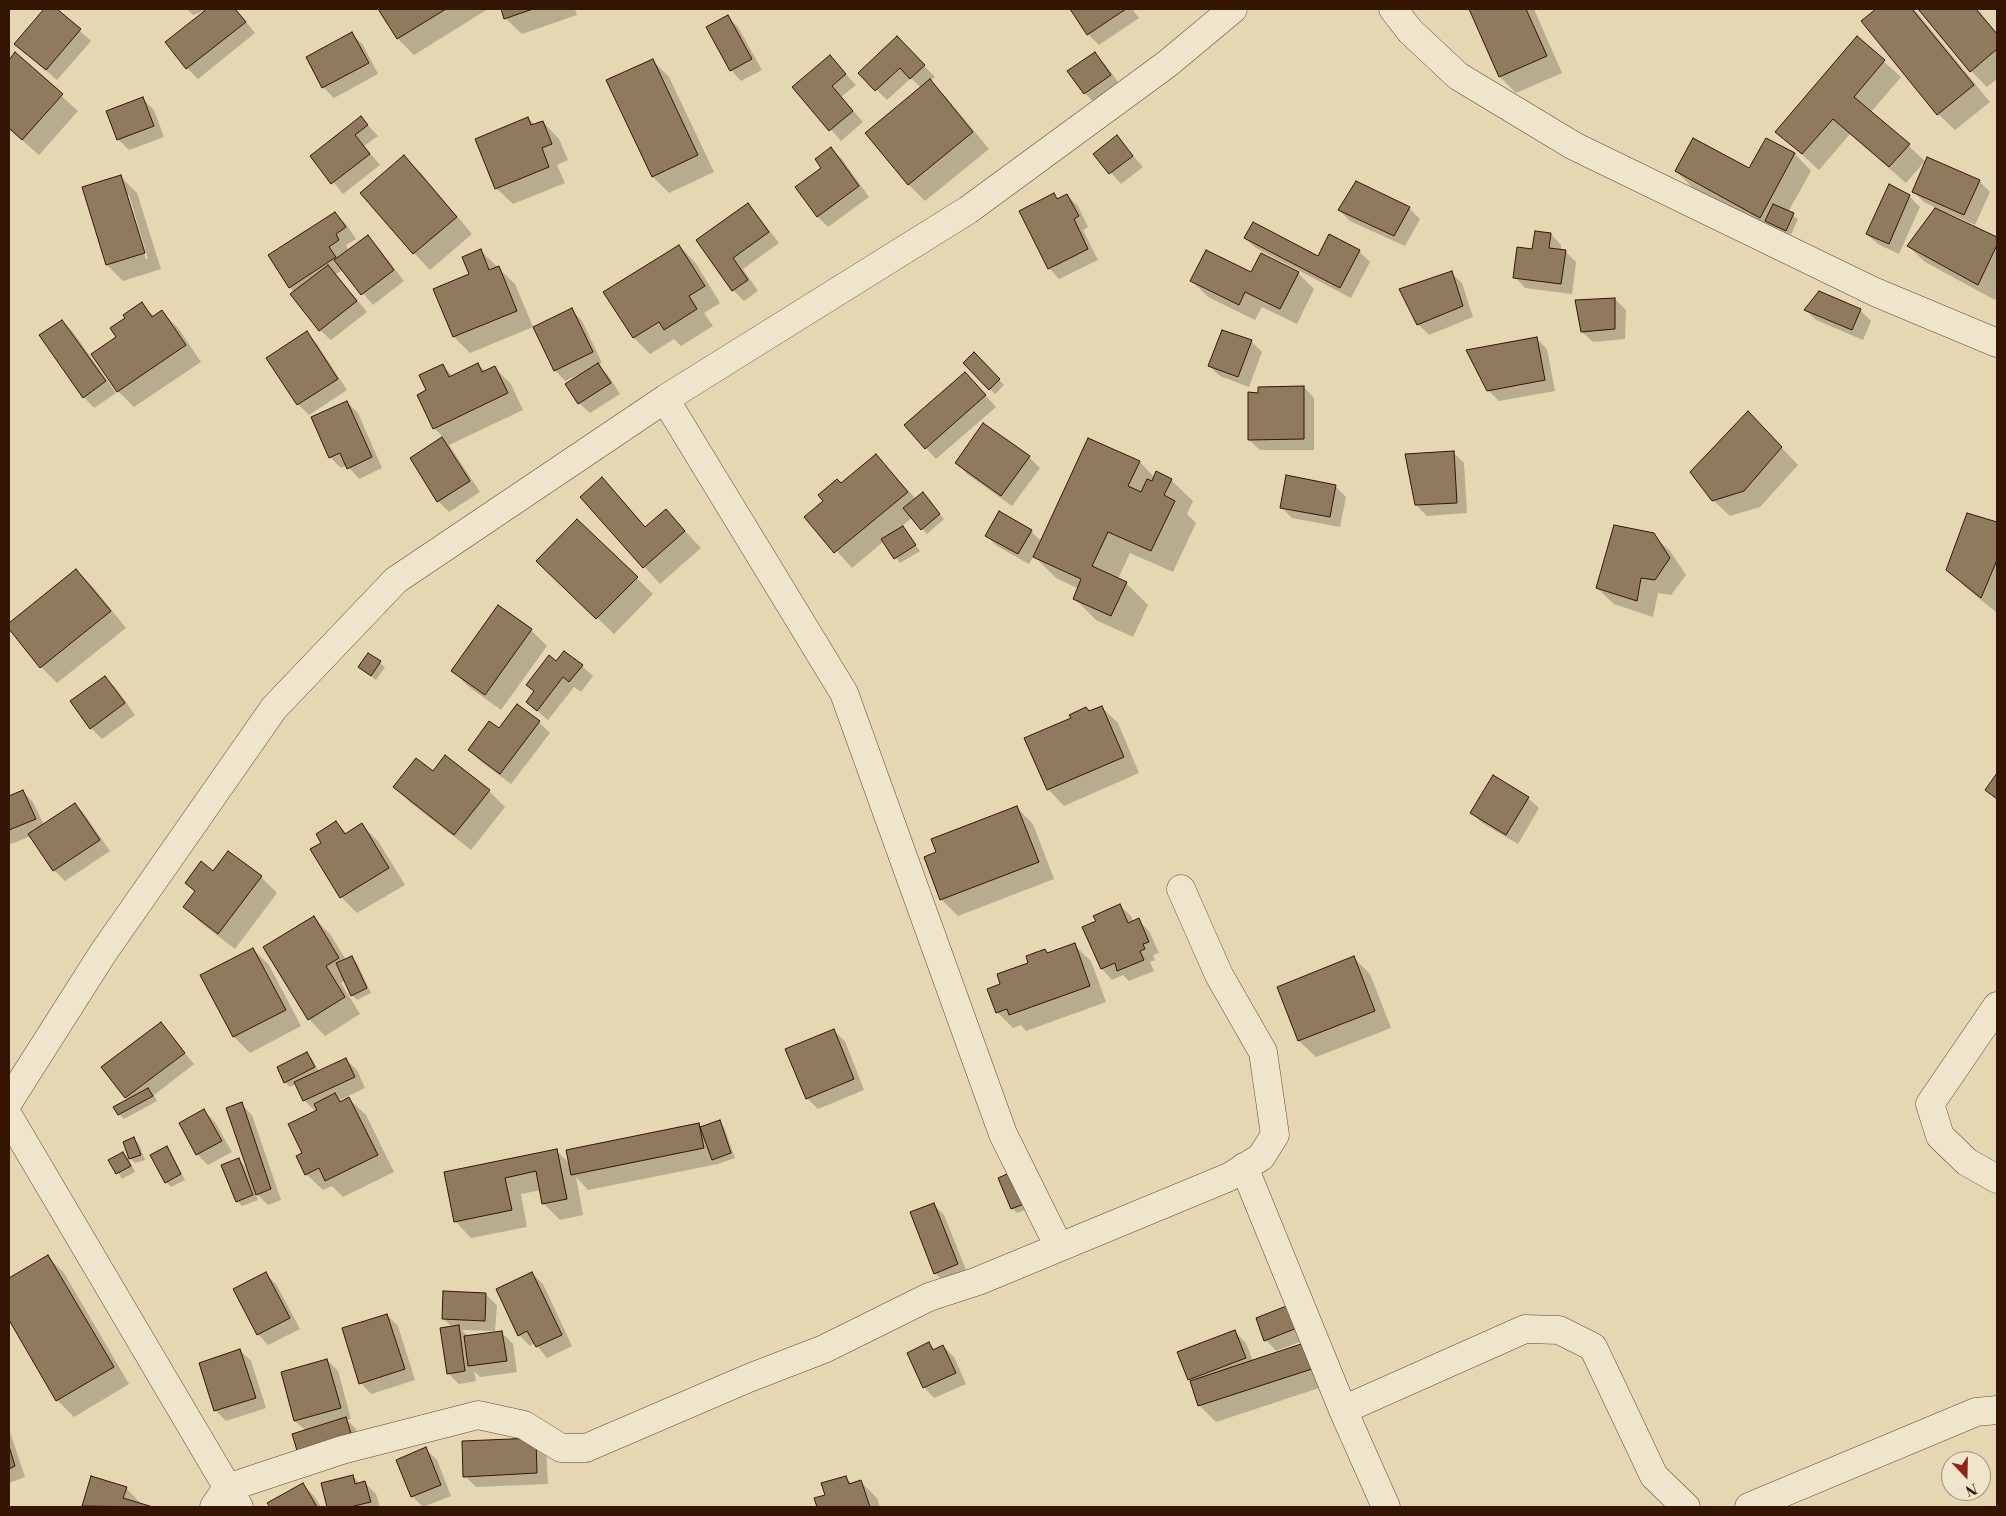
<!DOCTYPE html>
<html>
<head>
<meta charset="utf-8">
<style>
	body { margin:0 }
	#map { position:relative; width:2006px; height:1516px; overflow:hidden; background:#e5d7b1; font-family:"Libre Bodoni",serif }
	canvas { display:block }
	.frame { position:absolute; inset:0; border:10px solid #341504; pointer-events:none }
	.north { position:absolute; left:1941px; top:1451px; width:50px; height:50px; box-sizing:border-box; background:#eee5cc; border:1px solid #a4927c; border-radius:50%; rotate:159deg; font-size:14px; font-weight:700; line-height:20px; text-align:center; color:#341504 }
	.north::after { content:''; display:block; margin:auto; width:18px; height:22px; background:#8f2418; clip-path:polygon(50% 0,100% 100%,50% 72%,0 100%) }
</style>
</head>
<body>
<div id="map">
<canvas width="2006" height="1516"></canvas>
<div class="frame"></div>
<div class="north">N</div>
</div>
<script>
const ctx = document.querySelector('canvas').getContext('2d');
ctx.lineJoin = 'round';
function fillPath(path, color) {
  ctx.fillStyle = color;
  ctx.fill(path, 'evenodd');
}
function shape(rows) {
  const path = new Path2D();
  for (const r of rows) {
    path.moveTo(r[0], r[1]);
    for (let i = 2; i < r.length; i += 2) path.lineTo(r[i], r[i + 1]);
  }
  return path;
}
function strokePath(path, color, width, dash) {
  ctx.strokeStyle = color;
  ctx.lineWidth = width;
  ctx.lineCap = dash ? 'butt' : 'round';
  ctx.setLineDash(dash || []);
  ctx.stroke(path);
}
const shadow = shape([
	[46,9,55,9,91,41,57,80,16,44],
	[187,9,236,9,255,33,198,79,187,68,206,10,193,15],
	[379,9,488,9,414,55,398,39],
	[502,9,575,9,577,15,522,34,505,18],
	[1071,9,1132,9,1139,18,1099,45,1088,34],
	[1470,9,1534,9,1562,73,1516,93,1500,77],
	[1878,9,1914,9,1990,102,1955,130,1938,114,1862,21],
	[1919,9,1977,9,1997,33,1997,79,1987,87,1971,71],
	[728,17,738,27,762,70,741,81,731,70],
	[352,34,363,45,378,74,334,98,323,87],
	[897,38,935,77,930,81,946,97,989,149,925,201,909,185,866,133,921,88,911,78,887,100,860,73],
	[1857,38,1901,77,1871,112,1925,161,1906,183,1850,134,1819,170,1777,132],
	[15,54,78,111,39,155,9,129,9,62],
	[1094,54,1105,64,1121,86,1095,104,1085,93],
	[830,57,856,85,841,97,863,122,841,141,794,87],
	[652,60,669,77,714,172,669,193,653,177,608,81],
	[143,99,154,110,164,137,129,150,118,139],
	[361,118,378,136,364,146,380,165,343,194,312,156],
	[528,118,535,125,543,122,559,139,568,160,557,165,565,183,513,204,496,188],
	[1117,137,1143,167,1121,184,1095,154],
	[1767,139,1795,154,1811,171,1788,212,1798,219,1791,235,1779,229,1776,233,1692,187,1676,171,1750,170],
	[831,149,842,159,869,197,828,227,817,216],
	[404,157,421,173,472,234,430,270,414,253,362,193],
	[121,177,137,193,161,269,123,281,107,265],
	[126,195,129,195,148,259,146,259],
	[1979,181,1990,192,1975,225,1948,213,1947,215,1997,238,1997,295,1995,300,1925,262,1908,246,1936,208,1924,202,1913,191],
	[1357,183,1409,208,1420,219,1405,246,1350,221,1339,210],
	[1054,195,1059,200,1067,196,1078,206,1088,227,1083,230,1098,260,1059,279,1049,268],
	[1909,196,1920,207,1899,254,1878,244,1867,234],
	[747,205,758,216,779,243,743,269,758,291,744,301,733,290,698,241],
	[335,213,346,224,356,239,346,245,349,251,368,237,378,247,404,281,373,305,343,270,336,274,367,312,331,340,320,330,290,287],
	[1551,234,1561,245,1561,250,1565,251,1576,262,1572,294,1525,288,1515,277,1533,250],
	[1245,238,1318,258,1359,251,1370,262,1351,298,1256,248],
	[679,246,695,262,720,303,704,313,713,326,681,346,674,339,650,354,634,338],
	[481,251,515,284,533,327,470,353,454,337,470,275],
	[1252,273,1298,273,1314,289,1297,324,1262,307,1255,320,1208,297,1192,281],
	[1451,273,1462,283,1473,317,1429,335,1418,324],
	[1615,299,1626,310,1625,339,1593,342,1582,332],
	[142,304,155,317,162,312,178,328,201,362,134,407,118,391,118,337,127,318],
	[572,310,582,321,602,363,598,365,608,375,620,394,590,413,579,403,580,374,565,381,555,370],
	[1806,310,1860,310,1871,321,1863,340,1816,320],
	[62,321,73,332,116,393,94,408,84,397],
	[1222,331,1252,342,1262,352,1249,387,1220,376,1209,366],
	[306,333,317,344,347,390,309,415,298,404,268,358],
	[1536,338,1547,349,1555,391,1499,401,1488,390],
	[974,354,1004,385,995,394,965,363],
	[478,364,486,372,495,368,511,384,523,410,449,445,480,492,449,512,438,501,411,458,444,438,434,428,428,391,442,365,453,376],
	[965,373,996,407,936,459,926,448],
	[1304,387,1314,398,1314,450,1260,450,1249,440,1259,394],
	[347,402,358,413,382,468,359,479,347,465,341,468,330,457],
	[984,425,1029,457,1040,468,1012,506,967,474,957,463],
	[1764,429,1798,465,1760,507,1730,516,1713,500],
	[1089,440,1140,462,1155,478,1171,480,1193,501,1187,514,1196,523,1173,572,1130,553,1118,579,1126,583,1148,605,1133,637,1096,620,1074,598,1079,589,1056,578,1034,556,1029,564,997,546,986,536,1031,531,1041,541],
	[1453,452,1464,463,1467,513,1427,516,1416,505],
	[876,456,916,499,927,499,944,519,927,534,912,518,902,526,920,551,900,563,884,541,852,568,806,517],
	[1335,486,1346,497,1340,527,1292,518,1282,508],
	[618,495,646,528,666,511,701,548,660,584,581,497],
	[1968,515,1997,524,1997,613,1964,586,1948,569],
	[577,520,653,594,614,634,538,560],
	[1653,535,1670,551,1686,575,1671,595,1658,593,1653,617,1614,604,1597,588],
	[76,570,93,587,126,628,57,683,41,667,9,627,9,625],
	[531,630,547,646,501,710,469,687,453,671],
	[368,654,385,667,376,680,359,667],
	[556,662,582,666,593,676,581,692,574,687,548,720,527,702,535,692,527,685],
	[105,677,116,688,135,715,102,739,91,728],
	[1101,707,1118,723,1139,773,1064,806,1048,789,1090,712],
	[539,722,550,733,511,784,480,761,469,750,499,730],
	[433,772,489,791,505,807,471,850,411,803,394,787],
	[23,792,33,802,44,825,75,804,85,815,110,851,65,881,54,870,31,836,11,844,9,842,9,798],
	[1528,798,1539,808,1518,844,1482,823,1472,813],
	[1017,808,1033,824,1054,879,958,916,941,899,926,858,938,853],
	[336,823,347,834,362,825,378,841,405,885,357,913,341,897,323,843],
	[213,872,261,877,277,893,235,949,201,923,185,907,195,892,186,883],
	[1120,906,1131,916,1133,922,1138,920,1149,931,1159,953,1153,955,1155,960,1150,962,1154,971,1129,981,1123,975,1112,980,1102,969,1084,927,1098,921],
	[314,918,330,934,346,960,352,958,357,963,371,993,357,1000,352,995,345,980,341,983,360,1014,325,1036,309,1019],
	[1074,945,1091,961,1106,1002,1026,1031,1021,1025,1013,1028,997,1012,1002,985,1045,950,1048,954],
	[253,949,269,965,301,1026,250,1053,234,1037],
	[1354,958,1370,974,1391,1028,1316,1057,1299,1041,1278,988],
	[161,1024,194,1064,154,1095,157,1101,124,1119,119,1114,128,1100,103,1067],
	[834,1031,845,1041,864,1090,818,1109,807,1098],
	[307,1054,312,1059,319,1072,346,1060,357,1070,365,1088,340,1100,342,1102,349,1099,366,1115,394,1172,343,1197,332,1186,323,1190,306,1174,304,1154,316,1112,304,1100,296,1084,290,1087,285,1082],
	[241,1104,252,1115,281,1200,268,1205,254,1191,258,1200,242,1206,237,1201,239,1160,244,1165,247,1172,249,1171],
	[204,1111,215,1122,232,1152,208,1165,197,1154,180,1124],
	[719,1122,724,1127,735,1158,718,1164,588,1190,576,1177,583,1215,560,1220,544,1204,541,1190,521,1194,527,1227,471,1238,455,1221,445,1173,557,1151,570,1164,698,1124,702,1128],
	[134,1139,139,1144,145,1160,135,1163,130,1158],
	[166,1148,171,1153,185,1180,171,1187,166,1182],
	[123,1153,128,1158,135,1172,122,1179,110,1160],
	[1000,1178,1033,1207,1017,1213,1012,1208],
	[933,1204,944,1215,968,1275,946,1284,935,1273],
	[47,1256,64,1273,129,1384,74,1417,57,1400,9,1317,9,1279],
	[532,1273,543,1284,572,1346,547,1358,535,1343,530,1346,519,1335],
	[265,1274,276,1284,300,1329,268,1345,258,1334],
	[445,1293,486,1295,497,1305,495,1331,461,1330,469,1337,502,1333,513,1344,517,1372,480,1377,474,1371,476,1381,459,1384,448,1373,453,1328,444,1319],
	[1288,1307,1307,1339,1276,1351,1266,1340],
	[387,1315,398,1326,415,1380,371,1394,361,1383],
	[1235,1332,1246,1343,1253,1361,1304,1344,1328,1385,1216,1422,1199,1405,1192,1382,1189,1379],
	[929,1344,935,1350,943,1346,954,1357,966,1384,934,1398,924,1387],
	[240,1350,251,1361,266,1408,226,1421,216,1411,200,1364],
	[327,1360,338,1371,351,1419,347,1420,356,1429,362,1448,306,1431,295,1421],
	[9,1429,25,1477,9,1483],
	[536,1440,546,1450,548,1484,476,1487,465,1476],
	[426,1449,437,1460,451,1496,423,1507,412,1496],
	[353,1476,360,1484,365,1483,376,1494,380,1507,328,1507,322,1484],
	[845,1477,852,1484,861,1482,877,1498,880,1507,819,1507,816,1499,826,1495],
	[303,1485,314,1496,321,1507,271,1507,269,1504],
	[126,1488,142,1505,149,1507,85,1507,83,1506]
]);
const building = shape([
	[44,9,57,9,81,29,46,70,14,44,44,9],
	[207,9,235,9,246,22,186,69,165,42,207,9],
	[378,9,446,9,397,39,378,9],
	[501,9,533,9,504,19,501,9],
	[1070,9,1126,9,1087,35,1070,9],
	[1469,9,1526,9,1547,56,1499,77,1469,9],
	[1876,9,1912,9,1974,85,1937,115,1861,21,1876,9],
	[1918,9,1976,9,1997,34,1997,49,1970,72,1918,9],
	[728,15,752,59,730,71,706,27,728,15],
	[352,32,369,63,322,88,306,57,352,32],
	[897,36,925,65,910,79,900,68,875,91,858,73,897,36],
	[1857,36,1885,60,1854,97,1910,144,1889,167,1833,119,1802,154,1775,132,1857,36],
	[15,52,63,94,22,140,9,128,9,60,15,52],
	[1095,52,1111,75,1084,94,1067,71,1095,52],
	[830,55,846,74,832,86,853,111,829,131,792,87,830,55],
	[653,59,698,155,652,177,606,80,653,59],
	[930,79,973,132,908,185,865,133,930,79],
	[143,97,154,126,117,140,106,111,143,97],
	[361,116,368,125,355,135,370,154,331,184,310,156,361,116],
	[528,117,531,125,543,121,552,144,542,148,549,167,495,189,475,139,528,117],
	[1117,135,1133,156,1109,174,1093,154,1117,135],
	[1693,138,1749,168,1766,138,1795,153,1760,218,1675,171,1693,138],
	[831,147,859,186,817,217,795,187,821,168,815,159,831,147],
	[404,155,457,217,413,254,360,193,404,155],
	[1927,157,1980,180,1964,215,1912,192,1927,157],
	[121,175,145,253,106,265,82,187,121,175],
	[1356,181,1410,207,1394,236,1338,210,1356,181],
	[1889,184,1910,195,1889,244,1866,234,1889,184],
	[1054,193,1057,199,1067,194,1079,216,1074,219,1088,249,1048,269,1019,211,1054,193],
	[748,203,769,232,733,258,748,280,732,291,696,240,748,203],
	[1773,204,1794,213,1786,231,1765,221,1773,204],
	[1935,208,1997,237,1997,245,1978,285,1907,246,1935,208],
	[335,212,346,227,336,234,339,240,329,247,336,257,289,288,268,255,335,212],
	[1253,222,1318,256,1329,234,1360,250,1340,288,1244,238,1253,222],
	[1535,231,1551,233,1549,248,1566,250,1561,284,1513,278,1517,247,1532,249,1535,231],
	[368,235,394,270,361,295,334,260,368,235],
	[679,245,705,286,689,296,697,309,664,330,659,322,633,338,603,292,679,245],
	[481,249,489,270,499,266,517,311,453,337,433,289,469,274,462,257,481,249],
	[1206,250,1251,272,1261,253,1299,272,1280,309,1245,292,1239,305,1190,281,1206,250],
	[328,265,357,301,319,331,290,294,328,265],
	[1452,271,1463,306,1417,325,1399,289,1452,271],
	[1819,291,1861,309,1852,330,1804,310,1819,291],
	[1615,298,1615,329,1581,332,1575,300,1615,298],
	[142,302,152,317,162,310,186,345,117,392,91,354,116,337,110,328,125,318,123,315,142,302],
	[572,308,593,352,554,371,533,327,572,308],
	[62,320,106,381,83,398,39,335,62,320],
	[1222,330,1252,340,1238,377,1208,366,1222,330],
	[307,331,338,379,297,405,266,358,307,331],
	[1537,337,1545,380,1487,391,1466,350,1537,337],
	[974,352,1000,379,989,390,963,363,974,352],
	[478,363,482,372,495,366,508,393,433,429,417,395,426,390,419,375,443,364,449,377,478,363],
	[598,363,611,383,578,404,565,384,598,363],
	[965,372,986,395,925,449,904,425,965,372],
	[1304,386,1304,439,1248,440,1248,392,1258,393,1258,387,1304,386],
	[347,401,372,457,347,469,340,453,329,458,311,417,347,401],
	[1748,411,1782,447,1744,491,1712,501,1690,472,1748,411],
	[983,423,1030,456,1001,496,955,463,983,423],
	[442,437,470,481,437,502,410,458,442,437],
	[1088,438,1140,461,1128,486,1141,492,1147,479,1152,481,1156,471,1172,479,1164,495,1175,501,1151,551,1108,532,1092,566,1127,582,1111,616,1073,599,1081,579,1033,557,1088,438],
	[1454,451,1457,503,1415,505,1405,454,1454,451],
	[876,454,908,492,834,553,804,517,823,501,818,495,837,479,841,483,876,454],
	[1286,475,1336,485,1330,517,1280,508,1286,475],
	[602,477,645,527,666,509,685,531,643,568,580,497,602,477],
	[923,492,940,514,921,530,903,508,923,492],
	[999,511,1032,530,1018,554,985,536,999,511],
	[1967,513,1997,522,1997,560,1981,598,1946,570,1967,513],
	[577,519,638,577,596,619,536,561,577,519],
	[1614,525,1654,533,1670,558,1655,580,1641,578,1637,601,1596,588,1614,525],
	[903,526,916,545,894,559,881,539,903,526],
	[76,569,111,611,40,668,9,629,9,623,76,569],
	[498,605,532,629,485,695,451,671,498,605],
	[564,651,583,665,569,682,563,677,537,711,526,702,534,691,526,685,549,655,556,661,564,651],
	[368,653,381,661,371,676,358,667,368,653],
	[105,676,125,703,90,729,70,701,105,676],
	[517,704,540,721,500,774,468,750,489,721,499,728,517,704],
	[1102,706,1124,757,1047,790,1024,738,1071,718,1069,715,1086,707,1089,711,1102,706],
	[445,755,490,790,454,835,393,787,416,758,433,771,445,755],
	[1997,773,1997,799,1985,790,1997,773],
	[1493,775,1529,797,1506,835,1470,813,1493,775],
	[23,790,36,819,9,830,9,796,23,790],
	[75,803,100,840,53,871,28,834,75,803],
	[1017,806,1039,862,940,900,924,857,936,852,931,839,1017,806],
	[336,821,345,834,362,823,389,868,340,898,310,849,321,843,316,834,336,821],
	[228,851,262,876,218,934,183,907,195,891,185,883,201,861,213,871,228,851],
	[1120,904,1128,923,1139,918,1149,942,1143,944,1145,949,1140,951,1144,960,1117,971,1115,963,1101,969,1082,927,1096,921,1093,916,1120,904],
	[314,916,339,958,326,966,345,997,308,1020,263,947,314,916],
	[1075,943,1090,986,1009,1015,1007,1009,996,1013,987,989,1000,984,997,974,1028,963,1026,956,1045,949,1047,953,1075,943],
	[253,948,286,1010,233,1037,200,975,253,948],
	[352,956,367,988,351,996,336,963,352,956],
	[1354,956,1375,1011,1298,1041,1277,987,1354,956],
	[161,1022,185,1053,125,1098,101,1067,161,1022],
	[834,1029,854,1079,806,1099,785,1049,834,1029],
	[307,1052,315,1067,284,1083,277,1067,307,1052],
	[346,1058,355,1077,303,1101,294,1082,346,1058],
	[148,1088,153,1096,118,1115,113,1107,148,1088],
	[335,1093,340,1102,349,1097,378,1155,325,1181,319,1168,305,1175,296,1156,302,1153,288,1124,317,1110,314,1104,335,1093],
	[242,1102,271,1189,256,1195,226,1108,242,1102],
	[204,1109,222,1141,196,1155,179,1123,204,1109],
	[720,1120,731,1153,712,1160,700,1127,720,1120],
	[699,1123,704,1148,571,1175,566,1150,699,1123],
	[134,1137,141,1155,129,1159,123,1142,134,1137],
	[167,1146,181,1174,165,1183,150,1155,167,1146],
	[557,1149,567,1199,542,1204,536,1171,505,1178,512,1210,454,1222,444,1172,557,1149],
	[123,1152,131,1166,116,1174,108,1160,123,1152],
	[239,1158,253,1195,236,1202,221,1165,239,1158],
	[1016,1170,1029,1202,1011,1209,998,1178,1016,1170],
	[934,1203,958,1264,934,1274,910,1212,934,1203],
	[48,1255,114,1367,56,1401,9,1320,9,1278,48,1255],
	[266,1272,290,1318,257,1335,233,1289,266,1272],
	[532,1272,562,1335,536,1347,527,1331,518,1336,496,1289,532,1272],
	[443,1291,486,1293,485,1321,442,1319,443,1291],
	[1289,1305,1297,1328,1264,1341,1256,1318,1289,1305],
	[387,1314,405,1369,359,1384,342,1328,387,1314],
	[459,1325,465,1371,447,1374,440,1328,459,1325],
	[1235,1330,1246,1358,1188,1380,1177,1352,1235,1330],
	[502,1331,507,1361,468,1366,464,1336,502,1331],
	[929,1342,933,1350,943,1345,956,1373,923,1388,907,1353,929,1342],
	[1304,1343,1312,1369,1198,1406,1190,1381,1304,1343],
	[240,1349,256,1398,214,1411,199,1363,240,1349],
	[327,1359,341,1408,294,1421,281,1372,327,1359],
	[346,1417,352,1437,298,1454,292,1434,346,1417],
	[536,1438,537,1473,463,1477,462,1441,536,1438],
	[9,1446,15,1466,9,1469,9,1446],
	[426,1447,441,1485,411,1497,396,1460,426,1447],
	[353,1475,355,1484,365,1481,371,1502,350,1507,327,1507,321,1483,353,1475],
	[91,1476,127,1487,123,1498,153,1507,82,1506,91,1476],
	[846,1476,849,1484,861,1480,870,1507,817,1507,814,1498,825,1495,821,1483,846,1476],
	[303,1483,317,1507,270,1507,267,1503,303,1483]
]);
const minor = shape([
	[1393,9,1410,31,1458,76,1574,146,1875,292,1997,343],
	[665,399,844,693,1003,1134,1059,1247],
	[1997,1006,1930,1104,1940,1136,1967,1162,1997,1179],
	[9,1101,103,953,274,708,396,580,665,399,968,210,1167,64,1233,9],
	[9,1117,239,1507],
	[1244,1167,1343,1410,1386,1507],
	[1343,1410,1525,1329,1559,1330,1593,1347,1654,1476,1686,1507],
	[214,1507,227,1488,342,1450,478,1415,524,1425,561,1448,586,1448,749,1378,824,1349,929,1297,978,1281,1229,1177,1261,1157,1275,1135,1263,1052,1219,975,1181,889],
	[1749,1507,1976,1412,1997,1410]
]);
fillPath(shadow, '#0003');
fillPath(building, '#907a5e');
strokePath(building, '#341504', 1);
strokePath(minor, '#60462f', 29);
strokePath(minor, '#eee5cc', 28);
</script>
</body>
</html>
